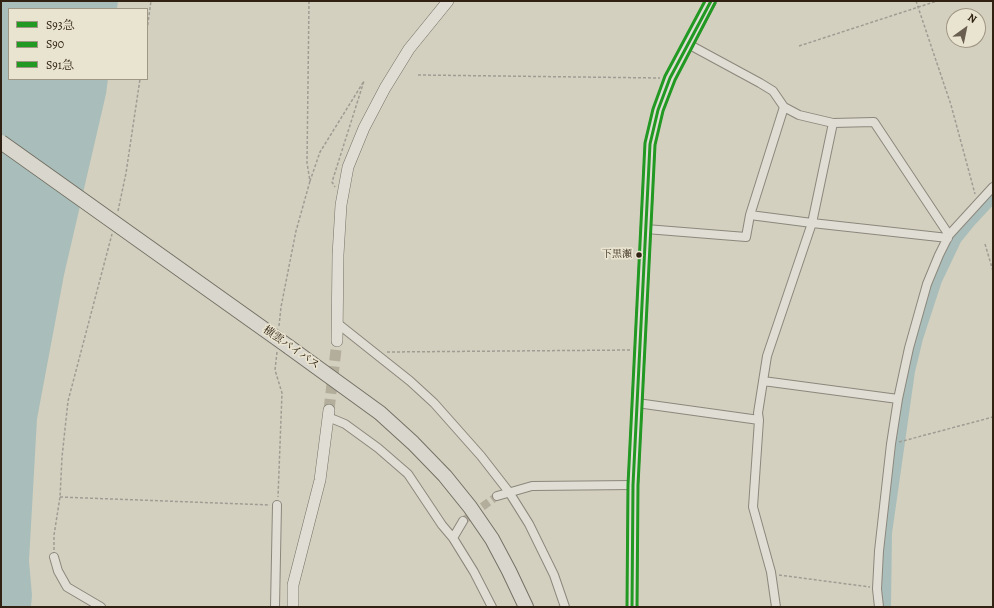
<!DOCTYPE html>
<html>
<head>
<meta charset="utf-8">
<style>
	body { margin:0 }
	#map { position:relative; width:994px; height:608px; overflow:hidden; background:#d4d0bf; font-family:Alegreya,"Noto Serif JP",serif }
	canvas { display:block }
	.frame { position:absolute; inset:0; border:2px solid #302112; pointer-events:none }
	.legend { position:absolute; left:8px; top:8px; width:140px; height:72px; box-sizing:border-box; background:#e9e4d0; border:1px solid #9f9684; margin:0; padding:5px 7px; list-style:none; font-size:12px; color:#302112 }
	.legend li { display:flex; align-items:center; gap:8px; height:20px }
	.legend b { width:20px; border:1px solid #9f9684 }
	.north { position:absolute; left:946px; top:8px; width:40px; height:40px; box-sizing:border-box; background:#e9e4d0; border:1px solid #9f9684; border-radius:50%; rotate:33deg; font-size:11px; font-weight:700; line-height:16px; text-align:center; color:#302112 }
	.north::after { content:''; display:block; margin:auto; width:14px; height:18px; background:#695e4f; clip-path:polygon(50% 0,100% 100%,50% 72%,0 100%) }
</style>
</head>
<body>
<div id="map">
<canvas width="994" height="608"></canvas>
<div class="frame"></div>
<ul class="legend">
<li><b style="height:5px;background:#292"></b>S93急</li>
<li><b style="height:5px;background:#292"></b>S90</li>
<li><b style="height:5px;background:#292"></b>S91急</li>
</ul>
<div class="north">N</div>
</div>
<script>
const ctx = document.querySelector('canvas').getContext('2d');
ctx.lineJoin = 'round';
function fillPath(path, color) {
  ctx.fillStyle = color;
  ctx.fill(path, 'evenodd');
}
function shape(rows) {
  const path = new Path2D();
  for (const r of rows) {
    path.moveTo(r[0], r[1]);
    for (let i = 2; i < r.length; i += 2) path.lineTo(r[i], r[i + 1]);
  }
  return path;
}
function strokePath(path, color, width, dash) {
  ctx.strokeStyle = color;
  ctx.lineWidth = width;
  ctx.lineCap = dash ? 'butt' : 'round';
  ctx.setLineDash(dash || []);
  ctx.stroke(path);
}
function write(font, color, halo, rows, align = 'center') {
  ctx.font = font + ' Alegreya,"Noto Serif JP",serif';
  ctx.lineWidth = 3.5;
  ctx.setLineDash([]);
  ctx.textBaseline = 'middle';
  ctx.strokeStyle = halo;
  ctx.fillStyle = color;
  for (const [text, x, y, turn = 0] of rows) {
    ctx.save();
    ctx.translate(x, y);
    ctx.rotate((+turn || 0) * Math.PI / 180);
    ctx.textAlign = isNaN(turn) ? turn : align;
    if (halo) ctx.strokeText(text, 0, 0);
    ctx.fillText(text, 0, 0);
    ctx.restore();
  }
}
const water = shape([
	[1,1,118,1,117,9,9,9,9,79,108,79,106,94,64,275,37,419,29,561,32,595,31,607,1,607]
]);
const river = shape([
	[884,607,885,533,908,371,916,338,935,280,955,238,968,222,993,195]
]);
const streetTunnel = shape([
	[463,521,497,496]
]);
const secondaryTunnel = shape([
	[329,410,337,341]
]);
const path = shape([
	[309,1,307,163,310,181,320,152,364,81,332,182,335,187],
	[916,1,951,105,975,194],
	[147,30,151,1],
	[799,46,937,1],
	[418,75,660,78],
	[118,211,126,173,140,79],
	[985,244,993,271],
	[279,326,281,307,296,231,310,181],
	[277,352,275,370,282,393,278,497],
	[387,352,631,350],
	[899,442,993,417],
	[60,497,270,505],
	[54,550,54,535,60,497,62,457,68,401,112,234],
	[779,575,870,587]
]);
const street = shape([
	[688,44,760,83,773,91,784,107,799,115,833,123,874,122,949,235],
	[750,215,812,223,948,238],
	[646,229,746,237,750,215,784,107],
	[337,323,410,381,434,403,481,456,509,492,529,524,554,575,565,607],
	[763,381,898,399],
	[637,403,759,420],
	[328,417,345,424,378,448,408,474,442,525,453,538,474,572,492,607],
	[497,496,532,486,633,485],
	[453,538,463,521],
	[54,557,58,571,67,587,101,607],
	[275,607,277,505],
	[776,607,771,572,753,507,759,420,758,413,767,356,812,223,833,123],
	[879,607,877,589,879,551,891,444,898,399,909,348,927,284,939,255,949,235,993,187]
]);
const secondary = shape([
	[337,341,338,255,341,205,348,167,364,128,385,88,409,49,448,1],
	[293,607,293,585,320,480,329,410],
	[632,607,633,485,650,144,658,110,670,78,711,1]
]);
const highway = shape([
	[289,347,380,413,413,443,445,476,470,507,492,539,509,571,526,607]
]);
const highwayBridge = shape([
	[1,142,289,347]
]);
const bus1 = shape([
	[632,607,633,485,650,144,658,110,670,78,711,1]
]);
const bus2 = shape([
	[637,607,638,485,655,145,663,111,675,80,715,3]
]);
const bus3 = shape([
	[627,607,628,485,645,143,653,109,665,76,705,1]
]);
const markers = [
	[639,255,3.5,"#302112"]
];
const busNames = [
	["下黒瀬",632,255]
];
const streetNames = [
	["横雲バイパス",291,348,35]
];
fillPath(water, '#a9beba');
strokePath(river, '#a9beba', 14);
strokePath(streetTunnel, '#b3ad9c', 8, [8, 4]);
strokePath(secondaryTunnel, '#b3ad9c', 11, [11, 5.5]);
strokePath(street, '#8c877c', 10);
strokePath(secondary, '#747065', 12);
strokePath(highway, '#747065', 16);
strokePath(path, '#9f9c94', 1.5, [3, 2]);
strokePath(street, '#dfddd4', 8);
strokePath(secondary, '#dfddd4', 11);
strokePath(highway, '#d9d7cd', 14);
strokePath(highwayBridge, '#747065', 16, []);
strokePath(highwayBridge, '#d9d7cd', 14);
strokePath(bus1, '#292', 3);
strokePath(bus2, '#292', 3);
strokePath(bus3, '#292', 3);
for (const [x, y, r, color] of markers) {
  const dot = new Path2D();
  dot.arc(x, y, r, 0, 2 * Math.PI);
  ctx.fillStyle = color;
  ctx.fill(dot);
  strokePath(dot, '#e9e4d0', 1.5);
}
write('10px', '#302112', '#e9e4d0', busNames, 'right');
write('11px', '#302112', '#e9e4d0', streetNames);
</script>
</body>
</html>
